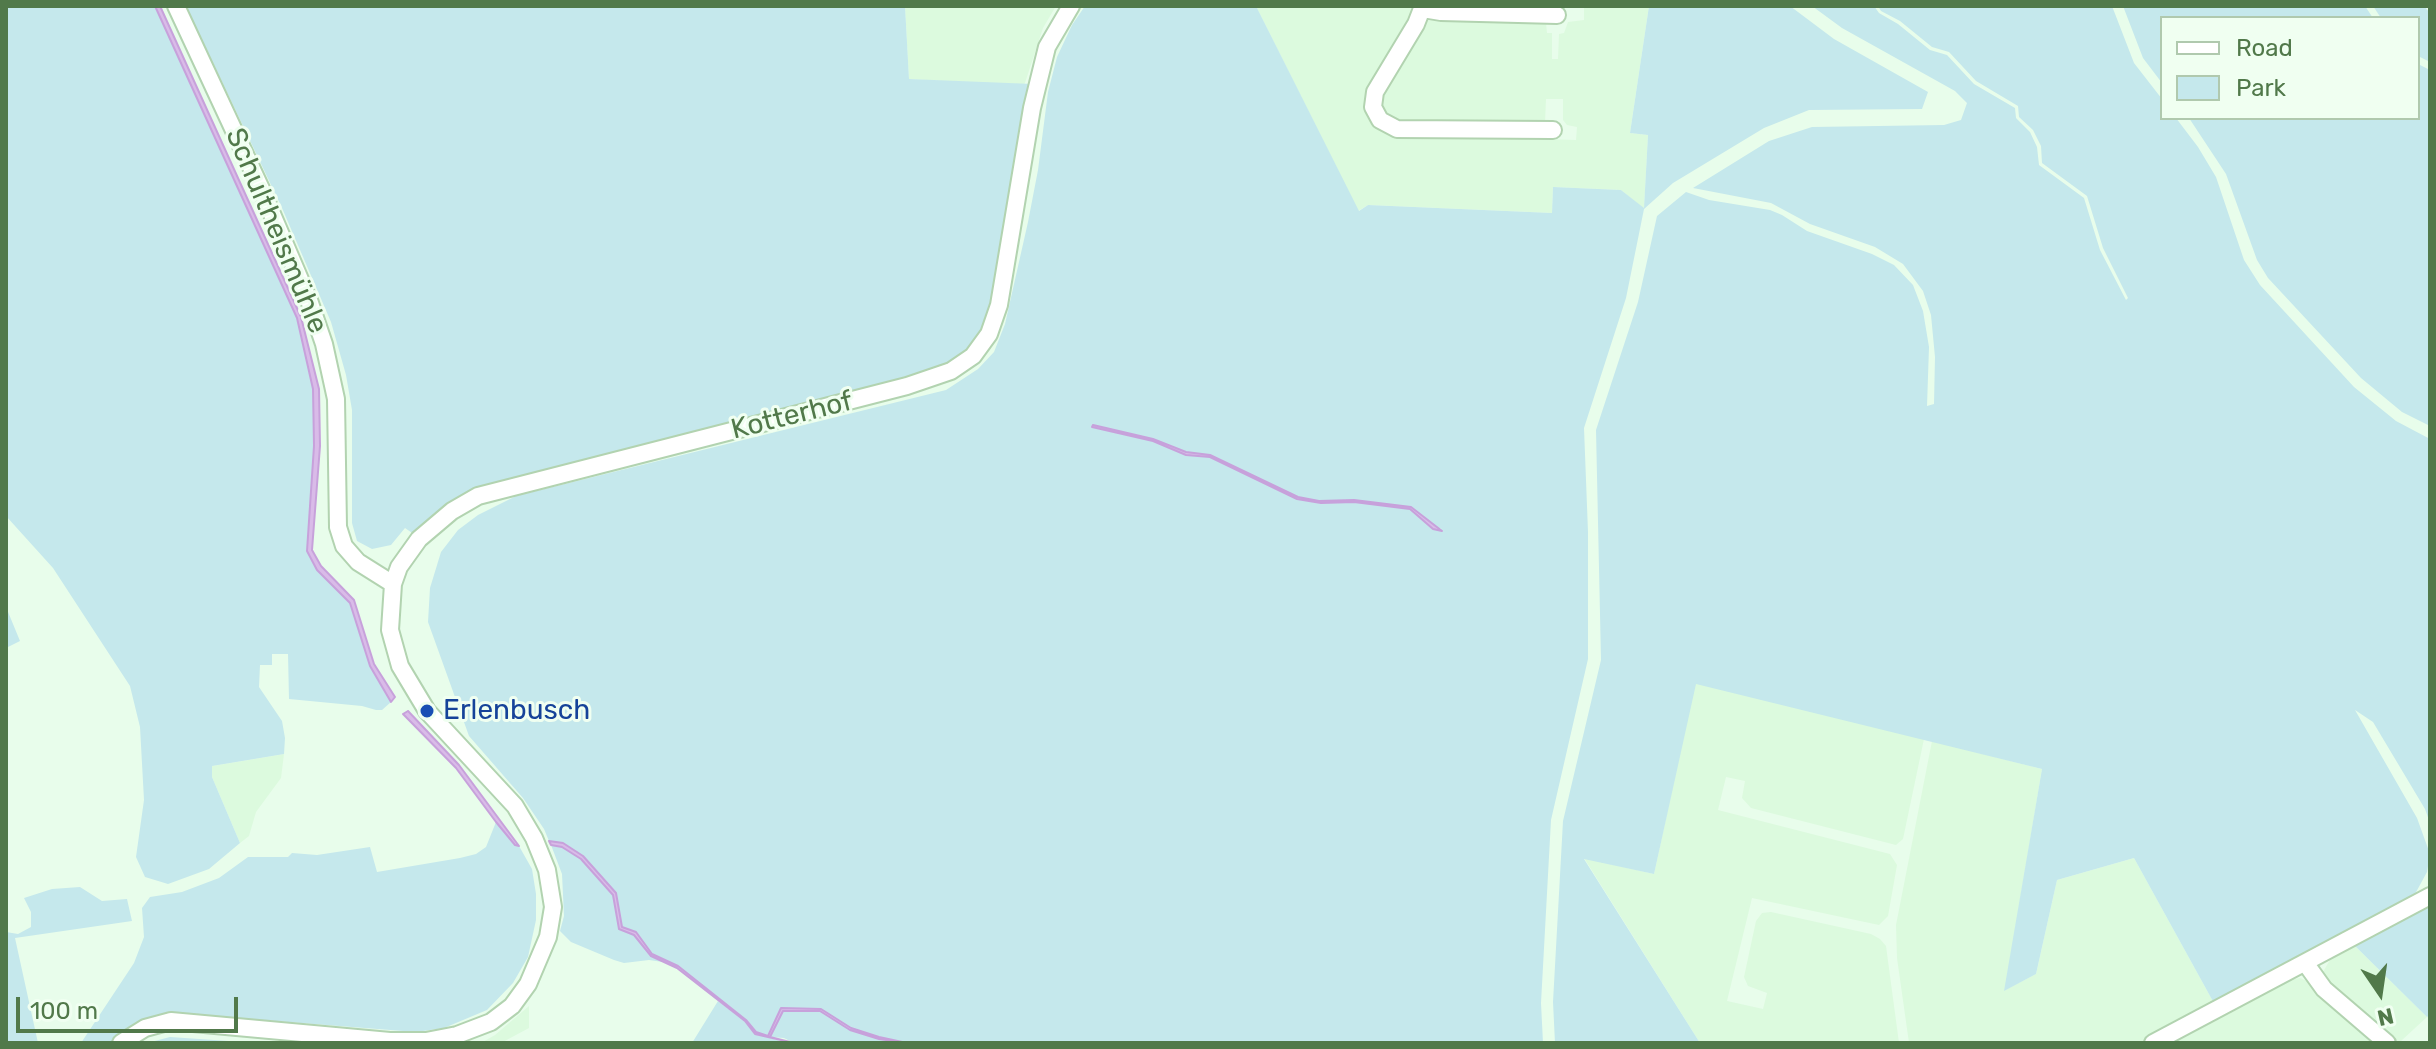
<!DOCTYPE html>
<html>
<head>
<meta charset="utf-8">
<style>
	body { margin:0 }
	#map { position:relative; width:2436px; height:1049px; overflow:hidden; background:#e8fdeb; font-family:Rubik,sans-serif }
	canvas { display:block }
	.frame { position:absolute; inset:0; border:8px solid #51794a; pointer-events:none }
	.legend { position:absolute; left:2160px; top:16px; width:260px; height:104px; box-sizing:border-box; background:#f0fff1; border:2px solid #b0c9ae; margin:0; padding:10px 14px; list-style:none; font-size:24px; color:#51794a }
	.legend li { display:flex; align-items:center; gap:16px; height:40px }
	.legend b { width:40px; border:2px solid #b0c9ae }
	.north { position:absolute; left:2340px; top:953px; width:80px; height:80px; -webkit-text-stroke:6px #f0fff1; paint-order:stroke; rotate:167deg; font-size:22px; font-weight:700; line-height:32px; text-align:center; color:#51794a }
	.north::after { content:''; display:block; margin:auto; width:28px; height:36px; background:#51794a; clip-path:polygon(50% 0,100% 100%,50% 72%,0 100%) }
	.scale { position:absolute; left:16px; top:997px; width:222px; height:36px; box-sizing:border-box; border:4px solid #51794a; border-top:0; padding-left:10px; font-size:24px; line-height:28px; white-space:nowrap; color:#51794a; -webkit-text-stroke:6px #f0fff1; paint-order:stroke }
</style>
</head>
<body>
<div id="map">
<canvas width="2436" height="1049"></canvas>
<div class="frame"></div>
<ul class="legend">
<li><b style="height:10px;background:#fff"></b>Road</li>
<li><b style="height:22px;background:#c5e8ec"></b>Park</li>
</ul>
<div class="north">N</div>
<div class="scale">100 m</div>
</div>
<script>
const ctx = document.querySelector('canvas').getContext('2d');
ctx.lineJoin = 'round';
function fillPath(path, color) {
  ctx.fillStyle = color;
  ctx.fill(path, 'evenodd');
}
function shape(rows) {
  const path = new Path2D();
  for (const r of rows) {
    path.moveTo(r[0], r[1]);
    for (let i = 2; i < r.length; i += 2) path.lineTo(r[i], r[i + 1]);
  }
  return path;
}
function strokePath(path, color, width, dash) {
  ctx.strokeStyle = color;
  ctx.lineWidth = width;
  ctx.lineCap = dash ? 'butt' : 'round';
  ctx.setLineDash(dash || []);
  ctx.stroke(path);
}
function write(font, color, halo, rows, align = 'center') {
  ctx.font = font + ' Rubik,sans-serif';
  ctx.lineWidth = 6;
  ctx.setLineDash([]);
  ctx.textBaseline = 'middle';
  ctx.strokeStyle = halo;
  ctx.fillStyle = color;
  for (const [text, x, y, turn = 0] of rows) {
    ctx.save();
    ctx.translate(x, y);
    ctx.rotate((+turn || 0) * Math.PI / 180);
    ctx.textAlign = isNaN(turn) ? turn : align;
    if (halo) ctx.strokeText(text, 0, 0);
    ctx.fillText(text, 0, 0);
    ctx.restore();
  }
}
const residential = shape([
	[905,6,1056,6,1043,28,1024,86,909,79],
	[1256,6,1415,6,1368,93,1397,134,1576,140,1577,127,1567,125,1563,120,1563,99,1546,99,1545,123,1542,125,1397,121,1388,117,1382,109,1380,99,1427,20,1546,23,1547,33,1552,33,1552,59,1558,59,1559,34,1564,33,1568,22,1584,20,1584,7,1563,6,1649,6,1630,133,1648,135,1644,209,1621,190,1553,187,1552,213,1368,205,1358,211],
	[1695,683,1924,739,1903,839,1896,845,1751,808,1742,798,1745,781,1726,777,1718,810,1890,854,1897,865,1888,916,1879,925,1752,898,1727,1001,1763,1009,1767,993,1748,986,1744,977,1756,921,1762,913,1771,912,1871,934,1880,939,1886,946,1899,1043,1700,1043,1584,858,1654,874],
	[1932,741,2042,769,2005,990,2036,974,2057,880,2134,858,2215,1005,2139,1043,1909,1043,1897,958,1896,925],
	[284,754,281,778,256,812,249,836,240,843,212,777,212,766],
	[2354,945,2427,1017,2430,1014,2430,1019,2427,1017,2401,1041,2391,1041,2329,988,2323,972,2331,958],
	[2300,978,2309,982,2380,1043,2168,1043,2290,980],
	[529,1006,529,1028,501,1043,481,1043,495,1035]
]);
const green = shape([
	[6,6,155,6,297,318,313,389,314,446,307,551,317,570,350,603,370,666,391,702,382,710,376,710,362,706,289,699,288,654,272,654,272,665,260,665,259,687,282,721,285,738,284,754,212,766,212,777,240,843,209,869,168,884,145,877,136,857,144,800,140,727,130,686,53,568,6,516],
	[186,6,905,6,909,79,1033,84,1013,216,985,334,950,369,516,481,415,535,405,528,391,545,372,549,357,541,352,523,352,410,346,375,331,322,282,208],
	[1085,6,1256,6,1359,211,1368,205,1552,213,1553,187,1621,190,1644,208,1648,135,1630,133,1649,6,1790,6,1834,39,1928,92,1922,109,1809,110,1764,128,1673,183,1644,209,1626,298,1584,428,1588,532,1588,659,1551,820,1541,1003,1543,1043,907,1043,879,1037,851,1028,821,1009,782,1008,768,1036,756,1032,746,1020,678,966,652,954,636,932,622,927,616,893,583,856,563,844,549,841,544,829,523,798,469,736,428,622,430,588,441,552,458,530,478,515,516,496,946,390,978,369,994,352,1005,324,1028,222,1038,170,1048,92,1057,57,1072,25],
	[1093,425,1153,439,1186,452,1210,455,1298,497,1319,501,1354,500,1411,507,1434,527,1442,529,1433,529,1410,509,1354,502,1321,503,1297,499,1210,457,1186,455,1153,441],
	[1812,6,1874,6,1879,13,1898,24,1930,50,1947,55,1974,84,2015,108,2016,118,2030,132,2037,147,2039,165,2084,198,2100,250,2126,300,2128,298,2103,248,2087,196,2042,163,2041,146,2033,130,2019,117,2018,106,1976,81,1949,52,1932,47,1900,21,1881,11,1878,6,2112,6,2134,63,2162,99,2162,118,2176,118,2198,147,2216,177,2244,260,2260,285,2354,387,2396,421,2430,439,2430,823,2425,809,2373,722,2355,710,2417,818,2430,854,2427,872,2415,894,2215,1005,2134,858,2057,880,2036,974,2004,991,2042,769,1696,684,1654,874,1584,859,1700,1043,1555,1043,1553,1002,1563,821,1601,660,1596,430,1638,302,1657,216,1686,192,1709,200,1770,210,1782,215,1807,231,1872,254,1894,265,1913,285,1923,311,1929,347,1927,406,1934,404,1935,357,1931,315,1923,291,1903,264,1875,247,1810,224,1771,203,1693,188,1769,141,1812,127,1944,125,1961,120,1967,103,1955,91,1842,28],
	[2123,6,2365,6,2373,18,2162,18,2162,83,2143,58],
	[2373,6,2424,6,2430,13,2430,62,2418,56,2418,18,2381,18],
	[2418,64,2430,70,2430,426,2402,412,2361,378,2268,278,2257,260,2226,174,2189,118,2418,118],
	[6,607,20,641,6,648],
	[496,822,515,845,519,846,532,869,536,894,536,920,528,957,513,983,487,1010,444,1028,416,1032,211,1016,170,1016,123,1033,112,1043,81,1043,134,963,144,937,142,908,150,897,182,892,219,878,248,857,288,857,292,853,317,855,370,847,377,872,460,858,476,854,486,847],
	[551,845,562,847,581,859,613,895,619,929,634,935,651,956,663,962,649,960,624,963,614,960,571,942,560,931,564,916,562,874],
	[80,887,102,901,127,899,132,921,15,938,38,1043,6,1043,6,932,18,934,31,927,31,912,24,898,52,889],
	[2430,902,2430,1014,2427,1017,2354,945],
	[718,1001,745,1021,755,1034,789,1043,692,1043],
	[783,1010,820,1011,850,1030,879,1039,899,1043,794,1043,784,1038,770,1037],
	[170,1037,258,1043,147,1043]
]);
const water = shape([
	[155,6,160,6,301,317,319,389,320,446,312,550,321,566,354,600,374,664,395,697,391,702,370,666,350,603,317,570,307,551,314,446,313,389,297,318,155,6],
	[1093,425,1153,439,1186,452,1210,455,1298,497,1319,501,1354,500,1411,507,1442,531,1433,529,1410,509,1354,502,1321,503,1297,499,1210,457,1186,455,1153,441,1092,427,1093,425],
	[408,711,459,765,519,846,515,845,496,822,456,768,403,714,408,711],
	[549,841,563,843,583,856,616,893,622,927,636,932,652,954,678,966,746,1020,756,1032,768,1036,781,1008,821,1009,851,1028,879,1037,907,1043,879,1039,850,1030,820,1011,783,1011,770,1037,794,1043,755,1034,745,1021,677,968,651,956,634,935,619,929,613,895,581,859,562,847,551,845,549,841]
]);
const minor = shape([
	[176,6,263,193,310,303,324,344,336,399,338,527,344,546,358,562,393,584],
	[1423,6,1416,24,1375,92,1373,107,1380,120,1397,129,1553,130],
	[1423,9,1441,12,1557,15],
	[2306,964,2324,989,2387,1043],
	[121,1043,145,1028,171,1021,390,1041,426,1041,457,1035,491,1022,512,1006,528,984,548,937,553,907,547,870,534,838,515,806,427,711,400,666,390,630,393,584,399,567,419,539,452,511,478,496,907,386,951,371,973,356,989,334,999,305,1032,108,1047,47,1071,6],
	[2153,1043,2430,896]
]);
const markers = [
	[427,711,8,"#1a4fb4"]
];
const streetNames = [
	["Schultheismühle",276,231,67],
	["Kotterhof",792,416,-14]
];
const transitNames = [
	["Erlenbusch",443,711]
];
fillPath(residential, '#dcfade');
fillPath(green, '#c5e8ec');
fillPath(water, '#d9bbe8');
strokePath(water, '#c7a1db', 2);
strokePath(minor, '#b2d3b0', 20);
strokePath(minor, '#fff', 16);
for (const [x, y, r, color] of markers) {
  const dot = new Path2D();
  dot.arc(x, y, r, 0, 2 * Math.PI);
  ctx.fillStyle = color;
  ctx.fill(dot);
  strokePath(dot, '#f0fff1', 3);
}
write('28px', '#51794a', '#f0fff1', streetNames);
write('28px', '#164399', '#f0fff1', transitNames, 'left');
</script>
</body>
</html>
